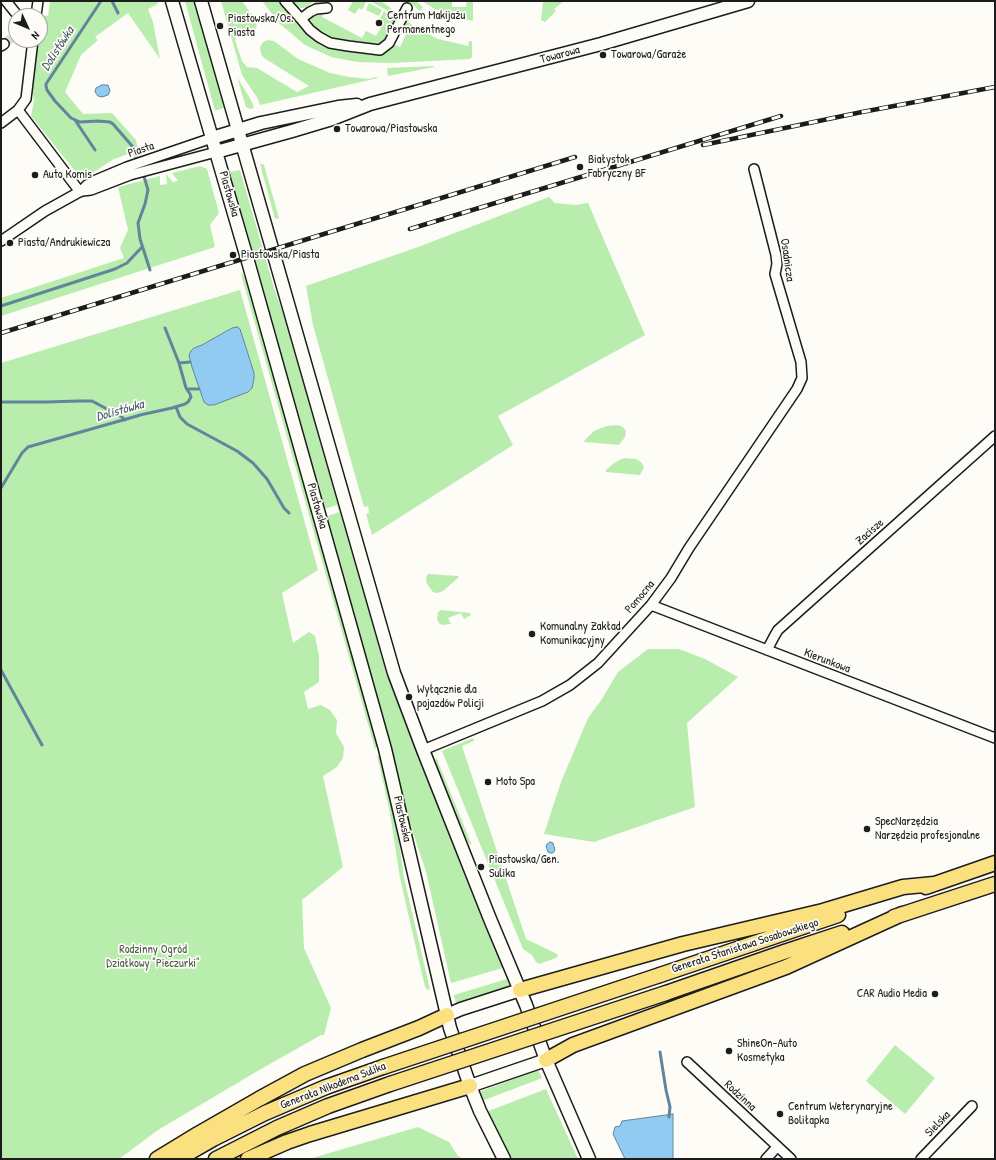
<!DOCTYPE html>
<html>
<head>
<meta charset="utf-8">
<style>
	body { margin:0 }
	#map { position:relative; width:996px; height:1160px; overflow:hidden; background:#fdfcf7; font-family:"Patrick Hand",sans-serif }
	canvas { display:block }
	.frame { position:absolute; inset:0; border:2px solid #1c1c1c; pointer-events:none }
	.north { position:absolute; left:8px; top:8px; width:40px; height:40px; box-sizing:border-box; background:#fdfcf7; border:1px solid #a3a29f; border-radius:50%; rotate:134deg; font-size:11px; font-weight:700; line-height:16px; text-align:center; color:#1c1c1c }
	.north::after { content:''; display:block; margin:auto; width:14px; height:18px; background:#1c1c1c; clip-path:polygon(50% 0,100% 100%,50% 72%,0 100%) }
</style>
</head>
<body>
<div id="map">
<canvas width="996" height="1160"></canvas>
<div class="frame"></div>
<div class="north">N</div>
</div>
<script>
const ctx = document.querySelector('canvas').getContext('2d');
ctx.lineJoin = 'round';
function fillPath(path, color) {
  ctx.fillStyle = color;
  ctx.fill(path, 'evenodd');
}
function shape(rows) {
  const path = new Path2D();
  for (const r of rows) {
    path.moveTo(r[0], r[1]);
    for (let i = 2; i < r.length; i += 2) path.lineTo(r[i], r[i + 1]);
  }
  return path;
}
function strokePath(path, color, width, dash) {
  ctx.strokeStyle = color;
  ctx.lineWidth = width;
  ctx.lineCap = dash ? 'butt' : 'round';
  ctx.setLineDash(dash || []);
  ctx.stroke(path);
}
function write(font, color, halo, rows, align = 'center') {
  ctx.font = font + ' "Patrick Hand",sans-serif';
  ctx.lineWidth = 3.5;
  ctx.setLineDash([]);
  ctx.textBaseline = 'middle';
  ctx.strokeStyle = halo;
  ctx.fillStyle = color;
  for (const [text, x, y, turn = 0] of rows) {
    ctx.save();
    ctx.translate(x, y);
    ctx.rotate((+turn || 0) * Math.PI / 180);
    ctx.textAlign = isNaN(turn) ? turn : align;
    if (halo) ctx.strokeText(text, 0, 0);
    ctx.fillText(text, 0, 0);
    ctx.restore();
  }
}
const green = shape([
	[50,1,157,1,158,4,148,9,153,22,160,59,128,13,95,37,98,40,81,55,65,92,83,114,112,113,136,140,138,150,112,160,88,176,84,177,75,171,31,116,34,101,32,88,38,40,40,40,41,15,48,16],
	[185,1,195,1,226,107,215,111],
	[221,1,242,1,257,22,256,28,251,33,237,37,235,40,242,61,247,67,257,68,297,92,309,86,264,58,261,54,260,48,262,43,267,40,274,41,298,59,330,73,349,77,368,79,376,77,378,78,260,105,258,99,242,75],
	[262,1,279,1,310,36,327,45,383,53,390,48,393,44,400,47,409,28,403,24,405,20,422,31,438,39,447,41,468,46,469,41,472,41,472,57,470,59,390,63,357,62,331,57,305,45,280,24],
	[290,1,329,1,330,2,329,4,322,7,313,2,307,7,302,8,295,7],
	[353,1,364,1,366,2,362,10,359,8,355,14,348,10],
	[370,1,381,1,400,15,397,18,388,11],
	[408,1,416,1,423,7,420,11],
	[422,1,452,1,452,7,466,7,467,1,473,1,473,21,453,17,433,8],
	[543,1,564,1,554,9,556,11,545,22,541,20],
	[369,3,382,10,379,16,366,10],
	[384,11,396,21,386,41,379,46,367,45,331,38,315,30,310,23,311,19,313,16,315,15,323,14,322,17,362,38,366,31,376,36,384,23,379,20],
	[434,66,434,67,388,76,387,68],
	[237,77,251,100,254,108,250,109,246,107],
	[260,164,262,164,264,165,279,218,275,219],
	[200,166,207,169,219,213,210,225,215,247,1,316,1,298,124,258,120,248,128,230,118,187,160,176,160,185,167,184,166,174,173,182,178,181,172,173],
	[240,170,275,291,292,338,386,671,503,968,451,983,426,872,405,808,398,775,388,737,326,517,339,512,337,505,324,509,229,172],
	[549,197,555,203,576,205,588,203,645,335,498,416,513,445,372,535,366,514,369,513,368,506,364,507,313,325,306,286,418,247],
	[242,273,248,282,378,745,375,749,241,274],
	[240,290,318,570,282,593,293,643,309,632,315,636,319,656,319,682,304,692,308,709,321,705,330,710,337,720,336,733,344,747,343,758,337,767,323,776,343,867,302,900,304,948,331,1008,324,1035,321,1035,261,1069,158,1130,119,1159,1,1159,1,363],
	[616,425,621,426,624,428,626,432,625,437,619,445,585,442,584,441,594,431,607,426],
	[625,458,636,459,641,462,644,467,640,475,606,472,606,470,613,464,619,460],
	[428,574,458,576,459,577,443,591,437,593,433,592,427,584,426,578],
	[441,610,470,613,471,615,464,619,461,613,448,618,451,624,443,625,440,624,437,620,438,612],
	[648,649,679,649,705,659,738,677,687,723,695,807,594,842,544,834,561,782,588,718,602,699,618,672],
	[473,738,474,741,462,746,526,939,557,954,558,957,540,964,536,962,532,955,523,949,442,751],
	[377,755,382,758,395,812,404,878,430,989,428,990,425,987,400,878,390,813],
	[436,757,471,843,471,846,461,832,435,764],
	[507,979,510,987,456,1003,454,995],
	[895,1045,935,1078,905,1114,866,1081],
	[538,1070,542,1078,482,1101,479,1092],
	[546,1089,578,1159,511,1159,486,1112],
	[418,1127,449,1142,458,1156,464,1159,309,1159]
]);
const water = shape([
	[102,85,108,85,110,91,108,95,102,97,98,96,95,92,96,88,102,85],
	[237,327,240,329,242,335,254,373,254,379,252,388,248,392,214,405,208,405,204,402,192,367,189,355,191,351,194,348,202,345,232,328,237,327],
	[550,842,553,843,555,850,553,853,550,853,548,852,546,846,547,844,550,842],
	[673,1114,673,1159,625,1159,613,1134,615,1127,620,1126,622,1121,673,1114]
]);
const stream = shape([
	[101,1,46,84,46,86,47,90,55,101,71,118,80,122,98,121,110,122,113,124,133,147,138,163],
	[112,1,118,13],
	[75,120,95,150],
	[143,173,148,190,145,204,138,223,140,239,150,270],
	[1,306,115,269,127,263,142,247],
	[179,363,190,362],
	[187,389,199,389],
	[1,402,46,402,79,401,92,401,122,417,125,420],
	[176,407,180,417,187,424,237,451,253,463,267,479,284,508,289,513],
	[1,488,22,453,28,447,137,416,140,415,172,408,185,404,188,402,191,397,190,394,186,388,179,363,165,328],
	[1,670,42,745],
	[660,1052,666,1090,670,1107,669,1117]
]);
const minorTunnel = shape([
	[4,44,16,34]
]);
const minor = shape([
	[6,1,18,16],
	[285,1,301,19,310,30,319,37,330,43,348,46,380,50,389,43,407,8],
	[36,16,38,1],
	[301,19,310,12,316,9,327,8],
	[1,46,4,44],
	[18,110,80,192],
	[1,123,18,110,26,99,33,40],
	[82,191,91,190,130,175,216,152],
	[1,241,45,211,81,191,87,185,96,180,127,167,212,138],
	[651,605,995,738],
	[767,650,775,635,778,630,995,436],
	[423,750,542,701,570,685,598,663,651,605,671,578,689,548,797,389,802,378,801,362,775,274,777,264,776,255,754,169],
	[687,1062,791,1159],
	[766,1159,777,1147],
	[921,1159,972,1106]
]);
const secondary = shape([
	[172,1,249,265,385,749,450,1028,470,1086,480,1111,504,1159],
	[201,1,394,673,423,750,490,919,526,1005,546,1060,589,1159],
	[212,138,261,123,338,107,357,105],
	[216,152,292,131,332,119,370,104,601,44,748,1],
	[447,1015,461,1009,520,990],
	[470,1086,546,1060]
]);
const trunk = shape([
	[926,887,995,863],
	[894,917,995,884],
	[660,975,838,915],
	[520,990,683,944,823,911,903,887,934,884],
	[666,993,784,952,842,933],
	[546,1060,573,1045,786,967,902,914],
	[157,1159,198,1134,259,1099,305,1074,362,1050,419,1028,447,1015],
	[178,1159,213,1139,265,1113,326,1087,383,1067],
	[216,1159,277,1128,328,1106,390,1084],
	[248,1159,287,1142,310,1134,470,1086]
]);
const rail = shape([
	[703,145,862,112,995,87],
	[410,229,781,116],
	[1,333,575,157]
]);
const trunkBridge = shape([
	[383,1067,660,975],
	[390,1084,666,993]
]);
const markers = [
	[379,23,4,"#1c1c1c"],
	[220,26,4,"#1c1c1c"],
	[603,55,4,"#1c1c1c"],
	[337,129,4,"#1c1c1c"],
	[580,167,4,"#1c1c1c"],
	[35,175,4,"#1c1c1c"],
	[10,243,4,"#1c1c1c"],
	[233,255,4,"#1c1c1c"],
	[532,634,4,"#1c1c1c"],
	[409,697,4,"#1c1c1c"],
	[488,782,4,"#1c1c1c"],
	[867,829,4,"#1c1c1c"],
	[481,867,4,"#1c1c1c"],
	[935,994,4,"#1c1c1c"],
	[729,1051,4,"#1c1c1c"],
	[780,1114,4,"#1c1c1c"]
];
const poiNames = [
	["Centrum Makijażu",387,16],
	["Permanentnego",387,30],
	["Piastowska/Os.",228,19],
	["Piasta",228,33],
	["Towarowa/Garaże",611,55],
	["Towarowa/Piastowska",345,129],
	["Białystok",588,160],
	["Fabryczny BF",588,174],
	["Auto Komis",43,175],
	["Piasta/Andrukiewicza",18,243],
	["Piastowska/Piasta",241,255],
	["Komunalny Zakład",540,627],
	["Komunikacyjny",540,641],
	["Wyłącznie dla",417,690],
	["pojazdów Policji",417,704],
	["Moto Spa",496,782],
	["SpecNarzędzia",875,822],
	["Narzędzia profesjonalne",875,836],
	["Piastowska/Gen.",489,860],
	["Sulika",489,874],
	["CAR Audio Media",927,994,"right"],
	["ShineOn-Auto",737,1044],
	["Kosmetyka",737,1058],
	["Centrum Weterynaryjne",788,1107],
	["Boliłapka",788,1121]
];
const streetNames = [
	["Towarowa",560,55,-15],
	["Piasta",141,150,-19],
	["Piastowska",229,194,74],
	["Osadnicza",787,260,82],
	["Piastowska",317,506,74],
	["Zacisze",870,532,-42],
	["Pomocna",640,597,-50],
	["Kierunkowa",827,661,21],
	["Piastowska",402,819,77],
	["Generała Stanisława Sosabowskiego",745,946,-18],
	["Generała Nikodema Sulika",333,1086,-21],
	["Rodzinna",740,1096,43],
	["Sielska",938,1124,-46]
];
const parkNames = [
	["Rodzinny Ogród",153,950],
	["Działkowy \"Pieczurki\"",153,964]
];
const waterNames = [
	["Dolistówka",58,49,-57],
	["Dolistówka",120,411,-16]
];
fillPath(green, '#b8edae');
fillPath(water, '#91cbf1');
strokePath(water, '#62859c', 1);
strokePath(stream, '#62859c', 3);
strokePath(minorTunnel, '#dbdad6', 9, [9, 4.5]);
strokePath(minor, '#1c1c1c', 12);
strokePath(secondary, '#1c1c1c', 15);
strokePath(trunk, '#1c1c1c', 17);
strokePath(minor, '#fdfcf7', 9);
strokePath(secondary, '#fdfcf7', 12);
strokePath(trunk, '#fbe080', 14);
strokePath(rail, '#1c1c1c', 4.5);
strokePath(rail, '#fdfcf7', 3, [9]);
strokePath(trunkBridge, '#1c1c1c', 17, []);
strokePath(trunkBridge, '#fbe080', 14);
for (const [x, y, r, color] of markers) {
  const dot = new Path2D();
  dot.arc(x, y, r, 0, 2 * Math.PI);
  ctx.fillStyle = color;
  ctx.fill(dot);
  strokePath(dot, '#fdfcf7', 1.5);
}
write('12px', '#1c1c1c', '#fdfcf7', poiNames, 'left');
write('12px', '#1c1c1c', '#fdfcf7', streetNames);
write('12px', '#4b5b48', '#fdfcf7', parkNames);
write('italic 13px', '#455967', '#fdfcf7', waterNames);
</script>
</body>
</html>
